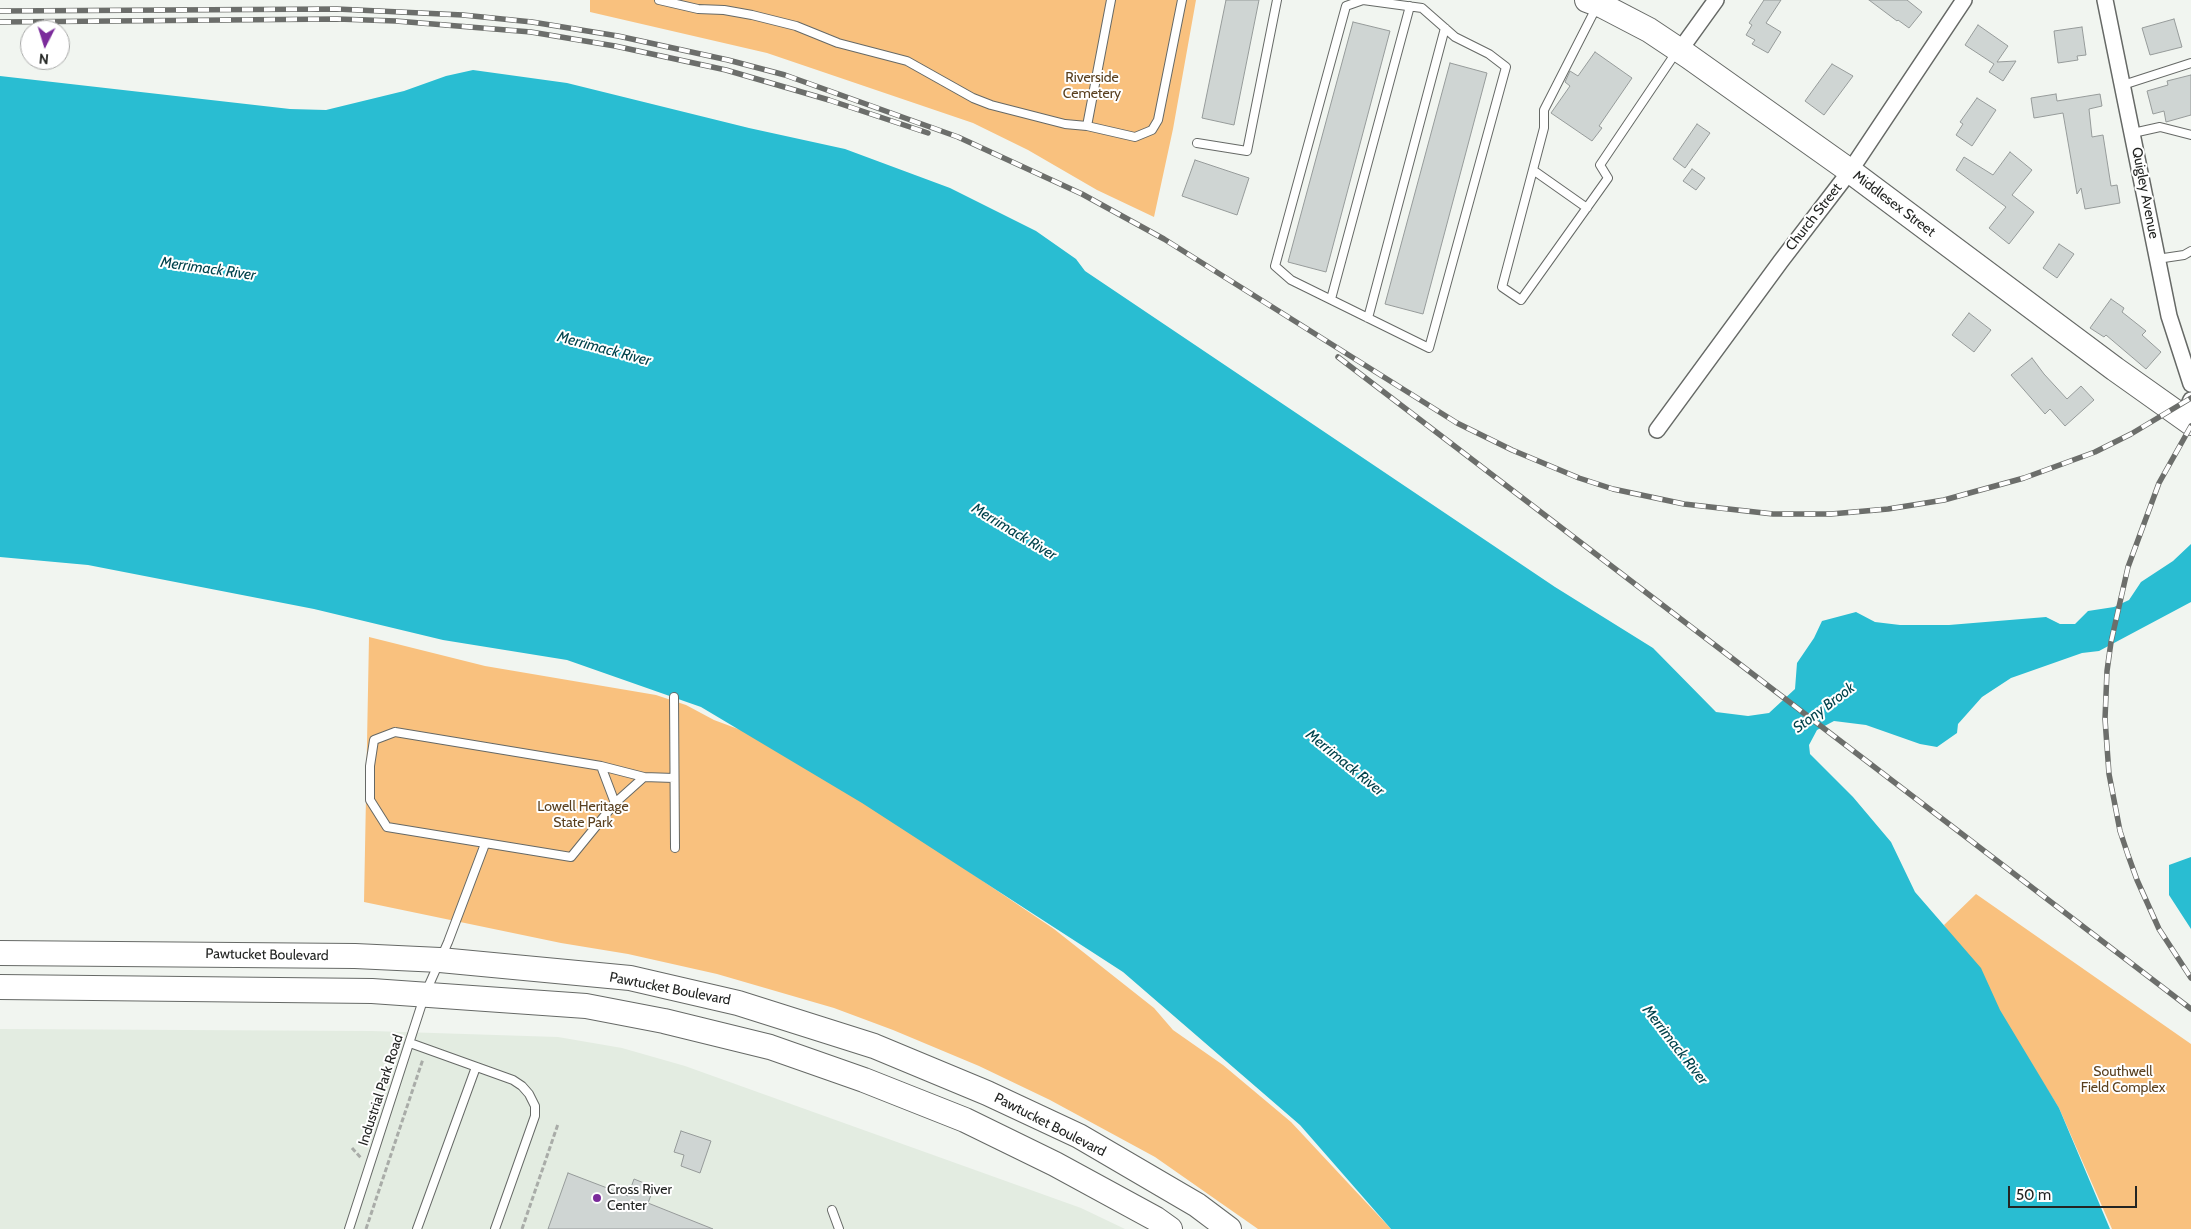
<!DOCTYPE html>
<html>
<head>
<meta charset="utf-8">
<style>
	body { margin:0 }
	#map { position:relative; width:2191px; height:1229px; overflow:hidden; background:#f1f5f0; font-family:Cabin,sans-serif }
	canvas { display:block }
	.north { position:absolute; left:20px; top:20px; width:50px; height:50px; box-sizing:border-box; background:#fff; border:1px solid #a7a8a7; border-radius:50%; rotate:185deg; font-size:14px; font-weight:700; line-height:20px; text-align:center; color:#232523 }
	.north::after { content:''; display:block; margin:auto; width:18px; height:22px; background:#7b2b9b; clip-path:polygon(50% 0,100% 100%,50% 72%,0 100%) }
	.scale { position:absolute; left:2008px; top:1186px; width:129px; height:22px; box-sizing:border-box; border:2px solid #232523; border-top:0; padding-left:6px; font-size:15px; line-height:18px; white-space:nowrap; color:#232523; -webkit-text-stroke:4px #fff; paint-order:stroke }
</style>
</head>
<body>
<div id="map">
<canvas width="2191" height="1229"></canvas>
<div class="north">N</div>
<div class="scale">50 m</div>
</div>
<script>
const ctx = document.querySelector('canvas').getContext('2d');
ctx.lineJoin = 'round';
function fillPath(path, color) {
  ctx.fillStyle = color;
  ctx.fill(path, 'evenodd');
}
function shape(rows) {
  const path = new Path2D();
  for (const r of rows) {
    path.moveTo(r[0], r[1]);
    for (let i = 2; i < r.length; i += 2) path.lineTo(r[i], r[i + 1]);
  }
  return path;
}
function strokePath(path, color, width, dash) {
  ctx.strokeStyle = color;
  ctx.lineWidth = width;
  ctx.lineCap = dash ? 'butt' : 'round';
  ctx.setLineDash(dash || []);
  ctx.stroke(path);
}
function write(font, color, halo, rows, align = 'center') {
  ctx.font = font + ' Cabin,sans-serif';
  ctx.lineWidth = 4;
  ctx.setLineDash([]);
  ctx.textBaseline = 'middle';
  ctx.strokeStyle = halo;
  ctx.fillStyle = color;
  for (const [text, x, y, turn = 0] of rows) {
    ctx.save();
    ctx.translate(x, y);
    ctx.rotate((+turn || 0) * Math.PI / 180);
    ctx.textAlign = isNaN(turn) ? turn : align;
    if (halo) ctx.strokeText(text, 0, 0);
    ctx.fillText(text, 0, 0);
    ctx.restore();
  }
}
const built = shape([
	[0,1029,372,1031,558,1037,622,1048,685,1066,1081,1208,1125,1229,0,1229]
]);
const green = shape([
	[590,0,1196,0,1173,129,1154,217,1097,190,1028,150,973,123,767,53,590,12],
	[369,637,485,666,656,695,686,705,714,720,781,745,1054,929,1154,1008,1173,1030,1223,1065,1291,1122,1391,1229,1258,1229,1155,1157,1050,1100,979,1066,893,1030,834,1008,717,974,628,954,561,943,364,902],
	[1976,894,2191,1044,2191,1229,2112,1229,2059,1108,1944,925]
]);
const water = shape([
	[473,70,567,83,749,128,845,149,950,188,1036,231,1076,259,1085,271,1555,587,1653,648,1716,712,1748,716,1769,713,1795,689,1797,663,1814,638,1822,621,1856,612,1875,622,1900,625,1949,625,2046,617,2060,624,2075,624,2088,611,2114,607,2129,600,2141,582,2173,561,2191,544,2191,602,2099,651,2082,653,2011,678,1982,697,1958,724,1957,733,1937,747,1920,744,1866,725,1834,721,1817,730,1809,745,1810,754,1853,797,1891,842,1915,892,1981,968,2000,1010,2059,1108,2110,1229,1391,1229,1300,1125,1123,972,862,803,701,707,567,660,443,640,314,609,88,565,0,557,0,76,290,109,326,110,404,91,446,76],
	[2191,857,2191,929,2169,895,2169,865]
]);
const building = shape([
	[1226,0,1259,0,1234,125,1202,118,1226,0],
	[1764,0,1781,0,1766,23,1781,32,1768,53,1752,44,1755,40,1746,35,1752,25,1749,23,1764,0],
	[1869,0,1907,0,1922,12,1909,28,1898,20,1897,21,1869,0],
	[2174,19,2182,47,2150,55,2142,28,2174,19],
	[1353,22,1390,31,1326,272,1288,262,1353,22],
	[1978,25,2008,46,1997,62,2016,61,2003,81,1989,72,1994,64,1965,45,1978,25],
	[2082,27,2086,55,2077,56,2078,60,2058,63,2054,31,2082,27],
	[1595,52,1632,78,1599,126,1602,128,1592,141,1551,113,1570,86,1565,82,1570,71,1578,76,1595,52],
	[1450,63,1487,73,1423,314,1385,304,1450,63],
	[1832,64,1853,76,1824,115,1805,101,1832,64],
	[2191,75,2191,115,2166,122,2164,111,2153,114,2147,91,2168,85,2167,81,2191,75],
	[2056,94,2057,101,2100,94,2102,106,2089,109,2092,137,2103,135,2111,186,2117,185,2120,203,2085,209,2081,188,2077,194,2063,113,2034,118,2031,98,2056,94],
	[1977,98,1996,110,1972,146,1956,135,1963,124,1960,122,1977,98],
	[1697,124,1710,133,1685,168,1673,159,1697,124],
	[2010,152,2032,170,2012,195,2034,212,2009,244,1989,228,2006,207,1956,170,1964,157,1993,175,2010,152],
	[1195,160,1249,178,1237,215,1182,196,1195,160],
	[1692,169,1705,178,1696,190,1683,181,1692,169],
	[2059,244,2074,254,2057,278,2043,268,2059,244],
	[2111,299,2124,308,2122,312,2146,331,2142,335,2161,352,2146,369,2106,335,2104,337,2090,328,2111,299],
	[1969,313,1991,330,1974,352,1952,335,1969,313],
	[2032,358,2044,374,2067,399,2081,386,2094,400,2065,426,2050,409,2045,414,2011,375,2032,358],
	[681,1131,711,1141,700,1173,681,1166,684,1155,674,1152,681,1131],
	[568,1173,628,1196,634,1179,654,1187,648,1203,713,1229,548,1229,568,1173]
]);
const path = shape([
	[352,1148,361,1158],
	[366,1229,423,1059],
	[522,1229,558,1124]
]);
const service = shape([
	[659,0,698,9,724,10,752,15,796,26,838,43,907,61,973,98,991,105,1065,124,1087,126],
	[1111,0,1087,126,1135,137,1152,130,1158,120,1182,0],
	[1363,0,1422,8,1455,37,1489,54,1506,67,1429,348,1291,280,1275,266,1346,6,1363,0],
	[1596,8,1544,110,1544,128,1502,287,1521,300,1608,178,1600,165,1677,51],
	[2123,85,2191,63],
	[2133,133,2160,127,2191,135],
	[1197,143,1247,151,1277,0],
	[1533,170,1587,208],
	[2157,259,2184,255,2191,251],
	[1331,299,1410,6],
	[1368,318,1445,28],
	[674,697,675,848],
	[395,732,601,766,615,803,571,857,387,827,370,800,370,766,374,740,395,732],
	[601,766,644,777,615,803],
	[644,777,674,778],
	[410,1043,513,1080,522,1086,529,1094,535,1106,535,1116,495,1229],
	[832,1210,839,1229],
	[349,1229,425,994,448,942,485,844],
	[417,1229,476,1067]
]);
const minor = shape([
	[2105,0,2169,316,2191,384],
	[1680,50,1716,0],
	[2183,418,2191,400],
	[1657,430,1781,261,1850,171,1964,0]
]);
const primary = shape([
	[1587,0,1603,6,1649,30,1688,56,1850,171,2115,369,2191,423],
	[0,953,355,956,440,960,630,978,738,1003,874,1046,987,1093,1079,1136,1197,1205,1229,1229],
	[0,987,372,991,586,1006,664,1021,770,1047,864,1080,965,1120,1055,1164,1156,1219,1170,1229]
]);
const rail = shape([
	[0,11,337,9,463,15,532,22,618,36,728,60,785,75,958,137,1082,194,1164,239,1457,423,1512,450,1579,478,1613,489,1684,504,1773,514,1831,514,1888,509,1944,500,2024,478,2095,452,2131,434,2191,398],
	[0,22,337,19,396,21,531,32,615,46,726,70,829,100,928,133],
	[1338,357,2191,1009],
	[2191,426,2159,483,2128,567,2111,642,2107,671,2105,719,2109,774,2120,831,2128,855,2137,880,2159,929,2191,978]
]);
const markers = [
	[597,1198,5,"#7b2b9b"]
];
const parkNames = [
	["Riverside",1092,78],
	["Cemetery",1092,94],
	["Lowell Heritage",583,807],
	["State Park",583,823],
	["Southwell",2123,1072],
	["Field Complex",2123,1088]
];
const streetNames = [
	["Quigley Avenue",2145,193,79],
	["Middlesex Street",1894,204,37],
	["Church Street",1814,217,-52],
	["Pawtucket Boulevard",267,955,1],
	["Pawtucket Boulevard",670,989,11],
	["Industrial Park Road",381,1090,-72],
	["Pawtucket Boulevard",1050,1125,27]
];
const poiNames = [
	["Cross River",607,1190],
	["Center",607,1206]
];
const waterNames = [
	["Merrimack River",208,269,8],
	["Merrimack River",604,349,15],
	["Merrimack River",1014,532,31],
	["Stony Brook",1824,708,-37],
	["Merrimack River",1345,763,39],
	["Merrimack River",1675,1045,52]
];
fillPath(built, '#e3ece1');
fillPath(green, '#f9c17e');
fillPath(water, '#29bdd2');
fillPath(building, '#cfd5d3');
strokePath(building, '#969b9a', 1);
strokePath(service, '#666966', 10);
strokePath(minor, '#666966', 18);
strokePath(primary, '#666966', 26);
strokePath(path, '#a9aca8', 3, [5, 2.5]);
strokePath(service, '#fff', 8);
strokePath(minor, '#fff', 15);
strokePath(primary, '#fff', 24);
strokePath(rail, '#6c6e6b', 5.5);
strokePath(rail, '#fff', 4, [11]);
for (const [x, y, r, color] of markers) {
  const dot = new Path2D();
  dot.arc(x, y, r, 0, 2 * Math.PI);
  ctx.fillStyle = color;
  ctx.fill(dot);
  strokePath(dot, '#fff', 2);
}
write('14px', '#5a401f', '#fff', parkNames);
write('14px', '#232523', '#fff', streetNames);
write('14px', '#232523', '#fff', poiNames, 'left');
write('italic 15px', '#02434c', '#fff', waterNames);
</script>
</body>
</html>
